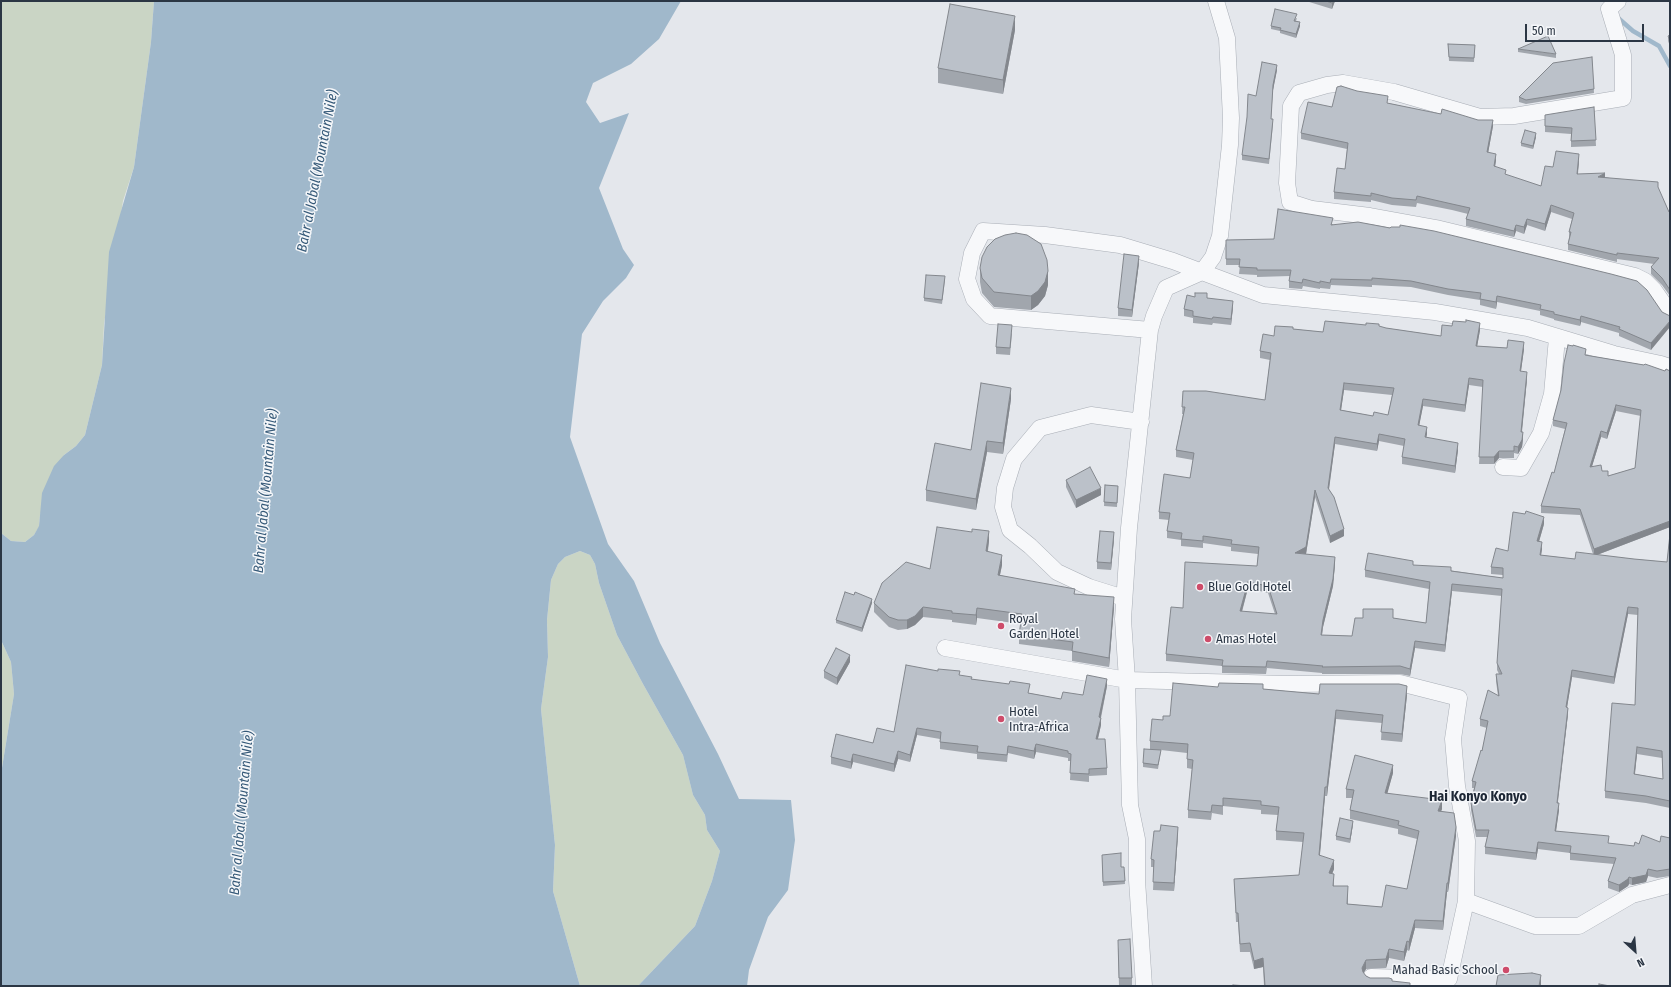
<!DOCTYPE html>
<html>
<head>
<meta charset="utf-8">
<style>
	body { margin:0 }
	#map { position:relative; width:1671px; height:987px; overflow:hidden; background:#e4e7ec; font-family:"Fira Sans Condensed",sans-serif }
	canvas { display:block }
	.frame { position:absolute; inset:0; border:2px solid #2b3644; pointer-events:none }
	.north { position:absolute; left:1615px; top:931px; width:40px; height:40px; -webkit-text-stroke:3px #f4f6f9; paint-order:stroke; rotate:154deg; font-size:11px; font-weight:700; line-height:16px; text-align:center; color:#2b3644 }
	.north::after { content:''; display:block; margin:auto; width:14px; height:18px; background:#2b3644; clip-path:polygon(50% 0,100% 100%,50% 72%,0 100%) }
	.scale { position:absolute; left:1525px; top:24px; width:119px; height:18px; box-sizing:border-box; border:2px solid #2b3644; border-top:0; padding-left:5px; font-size:12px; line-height:14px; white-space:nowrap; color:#2b3644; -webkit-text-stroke:3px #f4f6f9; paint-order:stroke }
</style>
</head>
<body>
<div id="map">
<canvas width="1671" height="987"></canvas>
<div class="frame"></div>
<div class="north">N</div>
<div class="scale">50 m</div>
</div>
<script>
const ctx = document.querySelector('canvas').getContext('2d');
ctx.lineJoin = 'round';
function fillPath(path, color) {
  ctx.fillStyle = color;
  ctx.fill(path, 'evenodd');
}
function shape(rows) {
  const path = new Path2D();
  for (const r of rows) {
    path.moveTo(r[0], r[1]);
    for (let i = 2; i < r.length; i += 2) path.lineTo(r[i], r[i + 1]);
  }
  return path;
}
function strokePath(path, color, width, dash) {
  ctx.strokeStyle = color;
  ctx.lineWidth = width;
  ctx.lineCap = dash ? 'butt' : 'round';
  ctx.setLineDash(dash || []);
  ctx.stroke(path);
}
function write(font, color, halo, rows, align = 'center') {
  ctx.font = font + ' "Fira Sans Condensed",sans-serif';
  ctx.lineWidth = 3;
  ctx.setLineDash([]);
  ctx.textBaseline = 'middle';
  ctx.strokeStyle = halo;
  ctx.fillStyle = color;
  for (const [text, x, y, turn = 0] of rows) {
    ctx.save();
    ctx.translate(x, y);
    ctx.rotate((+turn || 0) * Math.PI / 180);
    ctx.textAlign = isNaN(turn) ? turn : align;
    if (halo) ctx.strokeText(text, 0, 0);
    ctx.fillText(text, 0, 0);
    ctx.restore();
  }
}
const green = shape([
	[1,1,154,1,151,42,134,167,123,201,104,324,102,365,85,435,76,446,64,455,40,515,39,527,34,535,25,542,11,541,1,533],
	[580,551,590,555,595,564,599,583,617,635,643,684,683,755,693,795,705,815,707,830,720,851,712,881,695,926,638,986,580,986,553,891,555,845,541,709,548,657,547,620,551,580,558,564,565,557],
	[1,640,11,662,14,694,1,774]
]);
const water = shape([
	[154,1,681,1,659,39,631,64,593,83,586,102,600,123,629,113,599,188,623,249,634,265,626,278,603,301,582,334,570,437,608,544,634,581,660,643,718,754,739,799,791,800,795,840,788,890,768,917,749,970,747,986,638,986,695,926,712,881,720,851,707,830,705,815,693,795,683,755,643,684,617,635,599,583,595,564,590,555,580,551,565,557,558,564,551,580,547,620,548,657,541,709,555,845,553,891,580,986,1,986,1,774,14,694,11,662,1,640,1,533,11,541,25,542,34,535,39,526,42,493,54,466,64,455,76,446,85,435,102,365,109,252,134,167,151,42]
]);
const stream = shape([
	[1617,17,1633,31,1659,46,1670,66]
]);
const minor = shape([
	[1618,1,1609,9,1623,55,1623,98,1514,116,1480,117,1394,92,1343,83,1327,85,1299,93,1291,106,1287,183,1290,202,1312,209,1370,216,1436,228,1635,276,1645,281,1654,290,1670,313],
	[1150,330,990,316,974,299,967,279,972,253,983,231,1045,235,1120,245,1173,261,1263,295,1435,312,1528,328,1614,354,1661,364,1670,367],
	[1503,467,1521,468,1541,433,1552,394,1557,338],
	[1124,598,1089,587,1057,572,1030,546,1010,530,1003,507,1005,488,1014,459,1040,428,1091,415,1141,422],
	[945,648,1127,680,1287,684,1400,683,1459,698,1453,739,1457,786,1467,841,1466,901,1535,926,1579,926,1632,895,1670,885],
	[1371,977,1449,979,1466,901],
	[1144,986,1137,880,1137,839,1130,805,1127,680,1123,619,1129,528,1150,330,1154,316,1166,288,1202,272,1213,257,1220,236,1230,145,1231,118,1227,38,1216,1]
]);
const wall = shape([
	[1306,1,1335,1,1332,9],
	[1297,18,1296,21,1300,26,1296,38,1280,33,1280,31,1271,29,1271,26],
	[1015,30,1003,94,938,83,938,68],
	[1670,32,1670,46,1668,41,1668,36,1670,35],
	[1448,44,1475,45,1474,62,1449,61],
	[1518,49,1556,54,1556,58,1518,52],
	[1592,57,1594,93,1526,104,1519,102,1519,97],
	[1277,70,1273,90,1271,119,1273,124,1269,164,1242,160,1242,155,1256,96],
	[1388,103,1493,126,1488,153,1496,160,1495,167,1506,175,1541,186,1553,167,1579,161,1578,174,1605,177,1658,189,1669,212,1670,212,1670,296,1662,285,1651,274,1651,267,1654,264,1617,259,1617,262,1568,250,1568,244,1569,238,1569,232,1572,219,1551,212,1545,231,1527,225,1524,234,1516,231,1514,237,1466,226,1466,219,1468,214,1452,210,1417,203,1416,207,1392,205,1371,200,1371,202,1334,199,1334,192,1345,169,1347,149,1301,139,1301,133,1332,107],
	[1594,107,1596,146,1571,147,1571,134,1545,132,1545,126],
	[1536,137,1533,149,1521,146,1521,143],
	[1333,224,1333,225,1662,312,1651,350,1619,336,1619,333,1581,322,1580,326,1554,320,1554,319,1540,315,1540,311,1497,302,1496,309,1480,305,1480,300,1448,295,1411,287,1372,285,1372,287,1331,285,1330,289,1320,288,1320,289,1303,286,1302,289,1289,288,1289,281,1290,276,1257,277,1257,275,1239,274,1240,265,1226,265,1226,240,1274,239],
	[1139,263,1132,317,1118,316,1118,308],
	[980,268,1048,285,1045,296,1038,305,1031,310,994,307,982,293,980,282],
	[945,280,942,304,924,301,924,298],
	[1195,297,1207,298,1233,307,1231,325,1213,323,1212,325,1193,323,1193,318,1184,316,1184,309],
	[1379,327,1386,328,1441,336,1480,330,1477,346,1507,348,1524,349,1521,371,1527,379,1522,432,1523,439,1522,447,1518,454,1514,453,1514,458,1499,458,1494,464,1479,464,1483,387,1469,385,1465,412,1423,406,1419,425,1427,434,1426,438,1458,450,1455,473,1402,464,1402,457,1404,446,1379,441,1377,451,1335,444,1329,490,1344,536,1330,543,1315,497,1306,554,1335,564,1333,586,1323,627,1322,635,1352,636,1363,618,1393,618,1426,623,1429,589,1365,577,1365,570,1413,565,1503,578,1503,575,1491,574,1491,567,1508,551,1544,524,1539,542,1542,549,1541,555,1575,559,1593,554,1580,515,1541,513,1541,506,1554,473,1565,429,1553,426,1553,420,1586,355,1644,365,1670,527,1597,555,1634,559,1667,562,1670,534,1670,808,1646,803,1605,798,1605,791,1635,705,1638,615,1628,614,1614,684,1572,677,1567,707,1568,714,1557,803,1559,810,1556,831,1609,844,1634,846,1639,844,1660,842,1670,838,1670,876,1657,878,1648,876,1646,882,1632,885,1629,884,1628,886,1619,892,1608,888,1608,881,1614,864,1570,860,1570,853,1538,849,1536,860,1485,854,1485,847,1487,837,1476,837,1471,810,1471,803,1474,788,1472,788,1472,781,1482,751,1487,728,1480,726,1480,719,1498,696,1496,681,1496,674,1499,674,1497,670,1497,663,1502,596,1452,591,1445,652,1415,648,1410,676,1400,674,1322,674,1322,673,1267,668,1266,674,1222,673,1222,666,1166,661,1166,654,1183,608,1257,566,1258,554,1231,551,1231,547,1203,543,1203,548,1181,546,1181,540,1167,538,1167,531,1169,520,1159,519,1159,512,1190,478,1193,460,1176,457,1176,450,1183,414,1182,414,1183,391,1265,400,1270,360,1260,358,1260,351,1274,336,1293,329,1323,332],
	[1344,390,1392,395,1388,415,1373,416,1341,410],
	[1616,411,1641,416,1635,468,1608,476,1602,471,1592,466,1601,437,1607,439],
	[1248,588,1268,593,1275,614,1242,612],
	[1637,754,1662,758,1663,779,1635,774],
	[1012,333,1010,355,996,354,996,347],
	[1011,399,1003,454,987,452,976,510,926,501,926,490,971,450],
	[1066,480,1101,495,1076,508,1066,487],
	[1105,485,1118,486,1117,507,1104,506],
	[1114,539,1111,570,1097,569,1097,562],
	[989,541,988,551,1002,565,1000,575,1075,594,1114,607,1109,667,1072,661,1072,651,1019,644,1019,635,1021,624,977,618,976,625,952,622,952,620,923,617,915,625,907,629,898,630,889,627,874,612,874,603,930,569],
	[872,603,862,632,836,623,836,620],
	[850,662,837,685,824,678,824,671],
	[960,676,972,679,1029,693,1061,699,1083,695,1107,686,1101,718,1101,725,1098,739,1107,768,1107,775,1089,776,1089,782,1070,780,1071,761,1068,761,1068,758,1036,752,1034,759,1008,753,1007,762,977,759,977,754,940,749,940,739,917,735,910,762,898,759,894,772,853,762,851,769,831,764,831,757,873,743,894,732],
	[1218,687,1263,689,1319,694,1407,695,1402,742,1381,740,1382,723,1336,719,1327,796,1325,796,1320,855,1334,869,1332,874,1334,883,1334,886,1348,895,1348,904,1382,907,1407,889,1417,839,1398,834,1398,829,1350,819,1350,810,1352,798,1346,798,1346,789,1393,773,1387,793,1442,809,1441,811,1456,836,1448,892,1447,892,1443,930,1415,928,1409,951,1407,950,1404,961,1389,958,1386,968,1366,969,1363,973,1366,976,1370,978,1392,981,1410,986,1264,986,1263,967,1254,969,1250,952,1240,952,1238,922,1236,922,1234,879,1299,875,1303,842,1276,840,1276,831,1278,815,1261,814,1261,810,1223,806,1223,815,1212,813,1211,820,1188,818,1188,810,1192,769,1187,768,1187,753,1161,750,1158,769,1143,767,1143,763,1150,749,1150,741,1163,720,1170,716],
	[1353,824,1350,843,1336,840,1336,836],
	[1178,834,1174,891,1153,890,1154,867,1151,867,1151,859],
	[1102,858,1121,867,1124,867,1125,884,1103,886],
	[1118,947,1132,978,1132,986,1119,986]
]);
const shadedWall = shape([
	[1333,1,1335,1,1332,9,1332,3],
	[1015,16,1015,30,1003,94,1003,80],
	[1300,22,1300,26,1296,38,1296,34],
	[1277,65,1277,70,1273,90,1273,85],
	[1493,120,1493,126,1487,159,1487,152],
	[1536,133,1536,137,1533,149,1533,146],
	[1496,154,1496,160,1494,173,1494,166],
	[1579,154,1579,161,1577,180,1577,174],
	[1605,173,1605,180,1598,177],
	[1551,205,1551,212,1545,231,1545,224],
	[1527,219,1527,225,1524,234,1524,227],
	[1516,225,1516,231,1514,237,1514,231],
	[1139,256,1139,263,1132,317,1132,310],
	[1048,271,1048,285,1045,296,1038,305,1031,310,1031,296],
	[1497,296,1497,302,1496,309,1496,302],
	[1233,301,1233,307,1231,325,1231,319],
	[1581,316,1581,322,1580,326,1580,320],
	[1670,321,1670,327,1651,350,1651,343],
	[1480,323,1480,330,1476,353,1476,346],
	[1524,342,1524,349,1520,378,1520,371],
	[1527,372,1527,379,1521,439,1521,432],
	[1469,378,1469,385,1465,412,1465,405],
	[1344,383,1344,390,1340,417,1340,410],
	[1011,388,1011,399,1003,454,1003,443],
	[1423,399,1423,406,1418,432,1418,425],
	[1616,405,1616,411,1607,439,1607,433],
	[1427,427,1427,434,1425,444,1425,437],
	[1601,431,1601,437,1590,473,1590,467],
	[1523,432,1523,439,1522,447,1518,454,1518,447],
	[1379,434,1379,441,1377,451,1377,444],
	[1335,437,1335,444,1328,495,1328,488],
	[987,441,987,452,976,510,976,499],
	[1458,443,1458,450,1455,473,1455,466],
	[1499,451,1499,458,1494,464,1494,457],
	[1101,488,1101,495,1076,508,1076,500],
	[1315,490,1315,497,1306,554,1295,553],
	[1544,517,1544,524,1537,548,1537,541],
	[1670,521,1670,527,1594,556,1594,549],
	[1344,529,1344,536,1330,543,1330,536],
	[989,531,989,541,986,561,986,551],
	[1114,532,1114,539,1111,570,1111,563],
	[1542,542,1542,549,1540,562,1540,555],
	[1002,555,1002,565,998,584,998,575],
	[1335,557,1335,564,1333,586,1323,627,1321,642,1323,620],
	[1248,582,1248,588,1240,618,1240,611],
	[1452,584,1452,591,1445,652,1445,645],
	[1114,597,1114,607,1109,667,1109,658],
	[872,599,872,603,862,632,862,628],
	[923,607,923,617,915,625,907,629,907,620],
	[1628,607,1628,614,1614,684,1614,677],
	[977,608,977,618,976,625,976,615],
	[1415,641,1415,648,1410,676,1410,669],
	[850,655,850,662,837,685,837,678],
	[1572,670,1572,677,1566,714,1566,707],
	[1107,679,1107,686,1099,725,1099,717],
	[1407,686,1407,695,1402,742,1402,734],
	[1568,708,1568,714,1557,810,1557,803],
	[1336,710,1336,719,1327,796,1327,787],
	[1101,718,1101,725,1096,746,1096,739],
	[917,728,917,735,910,762,910,755],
	[1036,744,1036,752,1034,759,1034,751],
	[1637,747,1637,754,1634,781,1634,774],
	[898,751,898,759,894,772,894,764],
	[853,754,853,762,851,769,851,762],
	[1393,765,1393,773,1385,802,1385,793],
	[1325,787,1325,796,1319,864,1319,855],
	[1442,800,1442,809,1438,819,1438,811],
	[1559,803,1559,810,1555,838,1555,831],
	[1353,821,1353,824,1350,843,1350,839],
	[1178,827,1178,834,1174,891,1174,883],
	[1456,827,1456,836,1448,892,1448,883],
	[1538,842,1538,849,1536,860,1536,853],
	[1334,860,1334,869,1329,882,1329,873],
	[1648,869,1648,876,1646,882,1632,885,1632,878],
	[1629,877,1629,884,1628,886,1619,892,1619,885],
	[1447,883,1447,892,1443,930,1443,921],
	[1415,920,1415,928,1409,951,1409,942],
	[1407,941,1407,950,1404,961,1404,952],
	[1389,949,1389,958,1386,968,1386,959],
	[1263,958,1263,967,1254,969,1254,961],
	[1366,960,1366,969,1362,976,1362,968],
	[1541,975,1541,986,1539,986]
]);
const building = shape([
	[1326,1,1333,1,1332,3,1326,1],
	[950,4,1015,16,1003,80,938,68,950,4],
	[1275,9,1297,14,1294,21,1300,22,1296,34,1280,30,1281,28,1271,26,1275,9],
	[1670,35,1670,41,1668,36,1670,35],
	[1548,36,1556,54,1518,49,1548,36],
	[1448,44,1475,45,1474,58,1449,57,1448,44],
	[1592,57,1594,89,1526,100,1519,97,1553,63,1592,57],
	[1262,62,1277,65,1273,85,1271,119,1273,119,1269,159,1242,155,1247,117,1248,94,1256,96,1262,62],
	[1341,86,1357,91,1388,96,1387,103,1441,114,1442,109,1478,120,1493,120,1487,152,1496,154,1494,166,1506,170,1505,174,1541,186,1545,166,1553,167,1556,151,1579,154,1577,174,1605,173,1598,177,1658,182,1658,187,1669,212,1670,212,1670,290,1662,278,1651,267,1659,258,1617,253,1617,255,1568,244,1571,232,1569,232,1574,213,1551,205,1545,224,1527,219,1524,227,1516,225,1514,231,1466,219,1470,208,1452,204,1417,196,1416,200,1392,198,1371,193,1371,196,1334,192,1337,168,1345,169,1348,143,1301,133,1308,102,1332,107,1337,87,1341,86],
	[1594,107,1596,140,1571,141,1572,128,1545,126,1545,115,1594,107],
	[1525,130,1536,133,1533,146,1521,143,1525,130],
	[1278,209,1333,218,1331,225,1358,222,1390,228,1391,227,1400,227,1400,225,1434,231,1611,274,1637,281,1647,290,1662,312,1670,316,1670,321,1651,343,1619,329,1620,327,1581,316,1580,320,1554,314,1554,312,1540,309,1541,305,1497,296,1496,302,1480,299,1481,293,1448,289,1411,281,1372,278,1372,280,1331,279,1330,283,1320,281,1320,283,1303,279,1302,283,1289,281,1291,270,1257,270,1257,268,1239,267,1240,259,1226,259,1226,240,1274,239,1278,209],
	[1016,233,1027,235,1041,244,1047,260,1048,271,1045,282,1038,291,1031,296,994,292,982,278,980,268,982,257,987,247,995,239,1005,235,1016,233],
	[1124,254,1139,256,1132,310,1118,308,1124,254],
	[926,275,945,276,942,300,924,298,926,275],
	[1195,293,1207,293,1207,298,1233,301,1231,319,1213,317,1212,319,1193,316,1193,311,1184,309,1187,295,1195,297,1195,293],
	[1466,320,1480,323,1476,346,1507,348,1508,340,1524,342,1520,371,1527,372,1521,432,1523,432,1522,440,1518,447,1514,446,1514,451,1499,451,1494,457,1479,457,1483,380,1469,378,1465,405,1423,399,1418,425,1427,427,1425,437,1458,443,1455,466,1402,457,1405,439,1379,434,1377,444,1335,437,1328,488,1334,497,1344,529,1330,536,1315,490,1306,547,1295,553,1335,557,1333,579,1323,620,1321,635,1352,636,1355,618,1363,618,1363,609,1393,609,1393,618,1426,623,1430,582,1365,570,1368,553,1413,561,1413,565,1451,567,1451,571,1503,578,1503,568,1491,567,1496,548,1508,551,1513,512,1525,514,1526,511,1544,517,1537,541,1542,542,1540,555,1575,559,1576,552,1634,559,1667,562,1670,534,1670,801,1646,796,1605,791,1612,703,1635,705,1638,608,1628,607,1614,677,1572,670,1566,707,1568,708,1557,803,1559,803,1555,831,1609,836,1608,843,1634,846,1635,842,1639,844,1642,835,1660,842,1661,836,1670,838,1670,869,1657,871,1648,869,1646,875,1632,878,1629,877,1628,879,1619,885,1608,881,1616,858,1570,853,1571,846,1538,842,1536,853,1485,847,1489,830,1476,830,1471,803,1476,782,1472,781,1481,750,1482,751,1488,721,1480,719,1488,690,1499,696,1496,674,1502,674,1497,663,1502,589,1452,584,1445,645,1415,641,1410,669,1400,666,1322,667,1323,666,1267,661,1266,667,1222,666,1223,660,1166,654,1171,607,1183,608,1185,562,1257,566,1259,547,1231,544,1232,540,1203,536,1203,541,1181,539,1182,533,1167,531,1170,513,1159,512,1164,474,1190,478,1194,453,1176,450,1185,407,1182,407,1183,391,1206,391,1265,400,1271,353,1260,351,1263,334,1274,336,1275,326,1293,327,1293,329,1323,332,1325,321,1366,325,1366,323,1379,324,1379,326,1386,328,1441,336,1442,325,1452,326,1453,321,1466,322,1466,320],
	[1344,383,1394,388,1388,415,1374,412,1373,416,1340,410,1344,383],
	[1248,582,1268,586,1277,614,1240,611,1248,582],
	[1637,747,1662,751,1663,779,1634,774,1637,747],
	[998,324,1012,325,1010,348,996,347,998,324],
	[1568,345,1573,346,1573,345,1586,349,1585,355,1644,365,1645,364,1665,371,1666,369,1670,371,1670,521,1594,549,1580,509,1541,506,1552,472,1554,473,1567,423,1553,420,1561,390,1564,363,1568,345],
	[1616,405,1641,410,1635,468,1608,476,1608,471,1602,471,1601,465,1590,467,1601,431,1607,433,1616,405],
	[981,383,1011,388,1003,443,987,441,976,499,926,490,935,443,971,450,981,383],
	[1090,467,1101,488,1076,500,1066,480,1090,467],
	[1105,485,1118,486,1117,503,1104,502,1105,485],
	[937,527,972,532,972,529,989,531,986,551,1002,555,998,575,1075,589,1074,594,1114,597,1109,658,1072,651,1073,642,1019,635,1022,614,977,608,976,615,952,613,952,611,923,607,915,616,907,620,898,620,889,617,874,603,882,583,906,562,930,569,937,527],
	[1100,531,1114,532,1111,563,1097,562,1100,531],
	[845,592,854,595,855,592,872,599,862,628,836,620,845,592],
	[836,648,850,655,837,678,824,671,836,648],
	[906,665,938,671,938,669,960,671,959,675,972,677,971,679,1009,684,1010,681,1030,684,1028,693,1061,699,1063,692,1083,695,1087,675,1107,679,1099,717,1101,718,1096,739,1105,739,1107,768,1089,769,1089,774,1070,773,1071,754,1068,753,1068,751,1036,744,1034,751,1008,746,1007,755,977,752,978,746,940,742,941,732,917,728,910,755,898,751,894,764,853,754,851,762,831,757,836,734,873,743,877,728,894,732,906,665],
	[1173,683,1218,687,1219,683,1263,684,1263,689,1319,694,1320,684,1399,684,1407,686,1402,734,1381,732,1383,715,1336,710,1327,787,1325,787,1319,855,1334,860,1329,873,1334,874,1333,886,1348,886,1347,904,1382,907,1386,885,1407,889,1419,831,1398,825,1399,821,1350,810,1354,790,1346,789,1355,755,1393,765,1385,793,1442,800,1438,811,1454,813,1456,827,1448,883,1447,883,1443,921,1415,920,1409,942,1407,941,1404,952,1389,949,1386,959,1366,960,1362,968,1363,972,1366,976,1370,978,1389,978,1392,979,1392,981,1410,983,1410,986,1265,986,1263,958,1254,961,1250,943,1240,944,1238,913,1236,913,1234,879,1299,875,1304,833,1276,831,1279,807,1261,805,1261,801,1223,798,1223,806,1212,805,1211,812,1188,810,1193,760,1187,759,1188,744,1150,741,1152,719,1163,720,1163,716,1170,716,1173,683],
	[1144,749,1161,750,1158,765,1143,763,1144,749],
	[1340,818,1353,821,1350,839,1336,836,1340,818],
	[1161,825,1178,827,1174,883,1153,882,1154,860,1151,859,1154,831,1160,831,1161,825],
	[1121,853,1121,867,1124,867,1125,881,1103,882,1102,855,1121,853],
	[1130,939,1132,978,1119,978,1118,940,1130,939],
	[1532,973,1541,975,1539,986,1496,986,1498,975,1532,973],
	[1599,984,1610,986,1599,986,1599,984],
	[1233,985,1248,986,1233,986,1233,985]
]);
const markers = [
	[1200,587,4,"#ce4c6a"],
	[1001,626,4,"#ce4c6a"],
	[1208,639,4,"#ce4c6a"],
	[1001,719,4,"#ce4c6a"],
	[1506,970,4,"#ce4c6a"]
];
const poiNames = [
	["Blue Gold Hotel",1208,587],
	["Royal",1009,619],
	["Garden Hotel",1009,634],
	["Amas Hotel",1216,639],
	["Hotel",1009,712],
	["Intra-Africa",1009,727],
	["Mahad Basic School",1498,970,"right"]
];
const waterNames = [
	["Bahr al Jabal (Mountain Nile)",318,171,-79],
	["Bahr al Jabal (Mountain Nile)",266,491,-85],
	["Bahr al Jabal (Mountain Nile)",242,813,-85]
];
const neighbourhoodNames = [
	["Hai Konyo Konyo",1478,797]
];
fillPath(green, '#cad5c5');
fillPath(water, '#a0b8cb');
strokePath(stream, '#a0b8cb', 4.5);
strokePath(minor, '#a9aeb6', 17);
strokePath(minor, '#f7f8fa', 16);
fillPath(wall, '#a1a6ad');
fillPath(shadedWall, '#83878d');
fillPath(building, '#bbc1c9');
strokePath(building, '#83878d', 1);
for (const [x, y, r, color] of markers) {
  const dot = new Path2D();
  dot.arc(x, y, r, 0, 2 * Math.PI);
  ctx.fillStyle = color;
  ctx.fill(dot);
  strokePath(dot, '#f4f6f9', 1.5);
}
write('13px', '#2b3644', '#f4f6f9', poiNames, 'left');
write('italic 14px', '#355978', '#f4f6f9', waterNames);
write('bold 14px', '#1d2735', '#f4f6f9', neighbourhoodNames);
</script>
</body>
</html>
